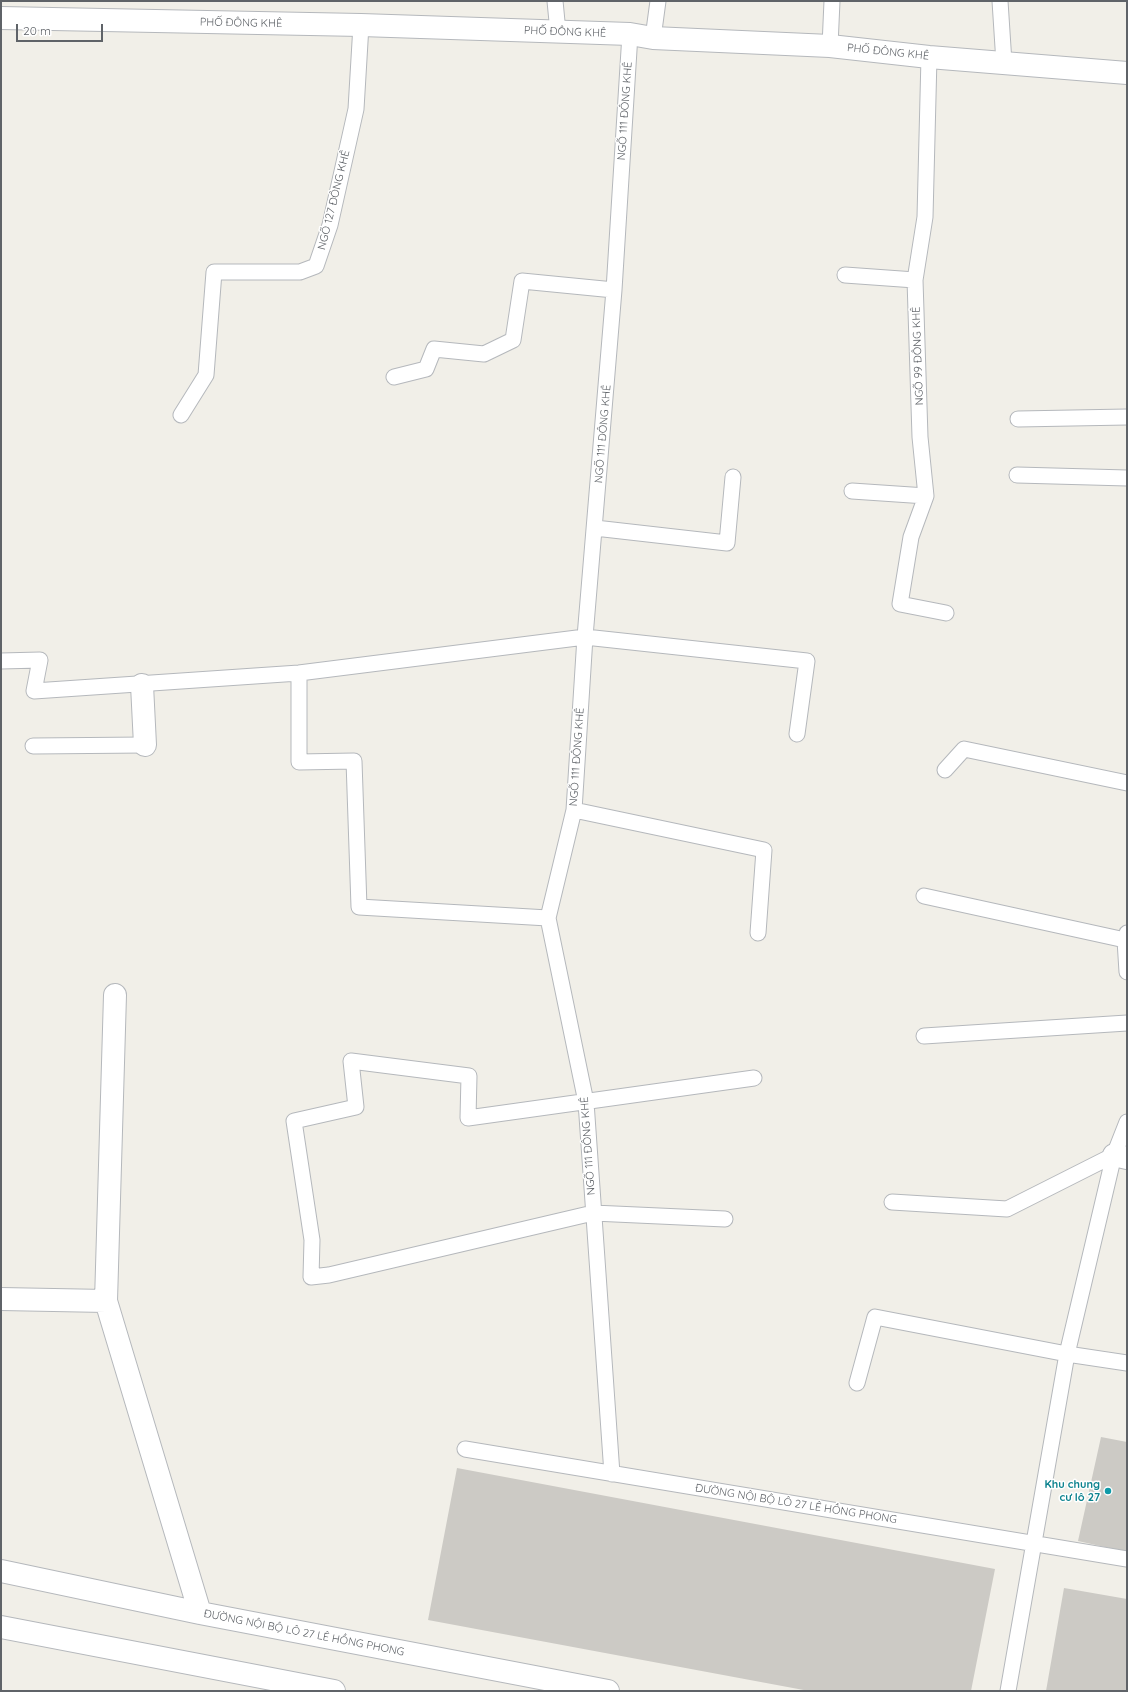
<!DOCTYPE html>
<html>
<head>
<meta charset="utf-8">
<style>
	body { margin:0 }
	#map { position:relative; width:1128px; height:1692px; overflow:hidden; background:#f1efe8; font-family:Quicksand,sans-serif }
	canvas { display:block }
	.frame { position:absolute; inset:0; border:2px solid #5f6368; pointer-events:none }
	.scale { position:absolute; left:16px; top:24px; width:87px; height:18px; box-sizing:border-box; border:2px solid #5f6368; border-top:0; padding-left:5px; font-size:12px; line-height:14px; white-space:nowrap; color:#5f6368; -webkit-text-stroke:3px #fff; paint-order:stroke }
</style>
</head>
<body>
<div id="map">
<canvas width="1128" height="1692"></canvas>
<div class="frame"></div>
<div class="scale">20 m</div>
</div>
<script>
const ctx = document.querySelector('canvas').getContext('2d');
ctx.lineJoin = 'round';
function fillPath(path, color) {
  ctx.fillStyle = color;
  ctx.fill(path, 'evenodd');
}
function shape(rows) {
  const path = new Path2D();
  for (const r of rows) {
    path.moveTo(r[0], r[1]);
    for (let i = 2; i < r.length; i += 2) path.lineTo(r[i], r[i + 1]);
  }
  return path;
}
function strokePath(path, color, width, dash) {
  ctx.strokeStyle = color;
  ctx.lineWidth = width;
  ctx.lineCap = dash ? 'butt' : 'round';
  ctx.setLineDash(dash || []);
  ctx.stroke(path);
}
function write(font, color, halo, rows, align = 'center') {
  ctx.font = font + ' Quicksand,sans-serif';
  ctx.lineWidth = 3;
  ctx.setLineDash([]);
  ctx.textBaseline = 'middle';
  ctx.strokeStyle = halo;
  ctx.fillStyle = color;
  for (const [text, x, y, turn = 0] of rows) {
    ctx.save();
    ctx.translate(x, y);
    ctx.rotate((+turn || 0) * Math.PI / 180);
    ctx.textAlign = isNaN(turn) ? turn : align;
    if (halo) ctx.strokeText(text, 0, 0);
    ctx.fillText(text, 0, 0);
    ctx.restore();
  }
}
const building = shape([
	[1101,1437,1127,1442,1127,1552,1078,1541],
	[457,1468,995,1569,971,1691,809,1691,428,1620],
	[1064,1588,1127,1599,1127,1691,1046,1691]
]);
const service = shape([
	[555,1,558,32],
	[1000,1,1004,63],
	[653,38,658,1],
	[830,46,832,1],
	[929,57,925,217,915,280,920,437,926,496,911,537,900,604,946,613],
	[845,275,915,280],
	[394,377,426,369,434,349,484,354,513,340,522,281,614,290],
	[181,415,206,375,214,272,300,272,316,266,330,225,356,109,361,25],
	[1018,419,1127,417],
	[1017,475,1127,478],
	[852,491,926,496],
	[595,528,727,543,733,477],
	[1,661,40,660,34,691,299,673,585,637,807,661,797,734],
	[299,673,299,762,354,761,359,907,548,918],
	[33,746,145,745],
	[945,770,964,749,1127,783],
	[574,810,764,850,758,933],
	[924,896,1125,940],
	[1127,933,1125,940,1127,972],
	[924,1036,1127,1023],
	[892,1202,1007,1209,1114,1155],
	[725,1219,593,1213,329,1275,311,1277,312,1240,294,1121,356,1107,351,1061,469,1076,468,1118,754,1078],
	[857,1383,875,1317,1067,1354,1127,1363],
	[465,1449,1127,1559],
	[612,1474,586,1102,548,918,574,810,585,637,614,290,630,34],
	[1008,1691,1067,1354,1114,1155,1127,1122]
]);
const minor = shape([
	[1,18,361,25,630,34,653,38,830,46,929,57,1127,73],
	[142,685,145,745],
	[115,995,106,1301,200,1613],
	[1114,1155,1127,1158],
	[1,1299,106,1301],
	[1,1571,200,1613,608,1691],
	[1,1627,334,1691]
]);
const markers = [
	[1108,1491,4,"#0f9aa8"]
];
const streetNames = [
	["PHỐ ĐÔNG KHÊ",241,23,1],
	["PHỐ ĐÔNG KHÊ",565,32,2],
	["PHỐ ĐÔNG KHÊ",888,52,6],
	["NGÕ 111 ĐÔNG KHÊ",625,111,-86],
	["NGÕ 127 ĐÔNG KHÊ",334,200,-76],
	["NGÕ 99 ĐÔNG KHÊ",918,356,-92],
	["NGÕ 111 ĐÔNG KHÊ",603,434,-85],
	["NGÕ 111 ĐÔNG KHÊ",577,757,-86],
	["NGÕ 111 ĐÔNG KHÊ",588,1146,-94],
	["ĐƯỜNG NỘI BỘ LÔ 27 LÊ HỒNG PHONG",796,1504,9],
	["ĐƯỜNG NỘI BỘ LÔ 27 LÊ HỒNG PHONG",304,1633,11]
];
const cultureNames = [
	["Khu chung",1100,1485],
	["cư lô 27",1100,1498]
];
fillPath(building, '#cccac5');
strokePath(service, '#b5b8bc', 17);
strokePath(minor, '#b5b8bc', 24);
strokePath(service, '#fff', 15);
strokePath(minor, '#fff', 22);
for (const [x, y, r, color] of markers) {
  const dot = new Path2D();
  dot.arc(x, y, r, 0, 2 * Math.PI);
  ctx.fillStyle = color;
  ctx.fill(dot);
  strokePath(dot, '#fff', 1.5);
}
write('11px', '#5f6368', '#fff', streetNames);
write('bold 11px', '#0d838f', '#fff', cultureNames, 'right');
</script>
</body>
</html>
